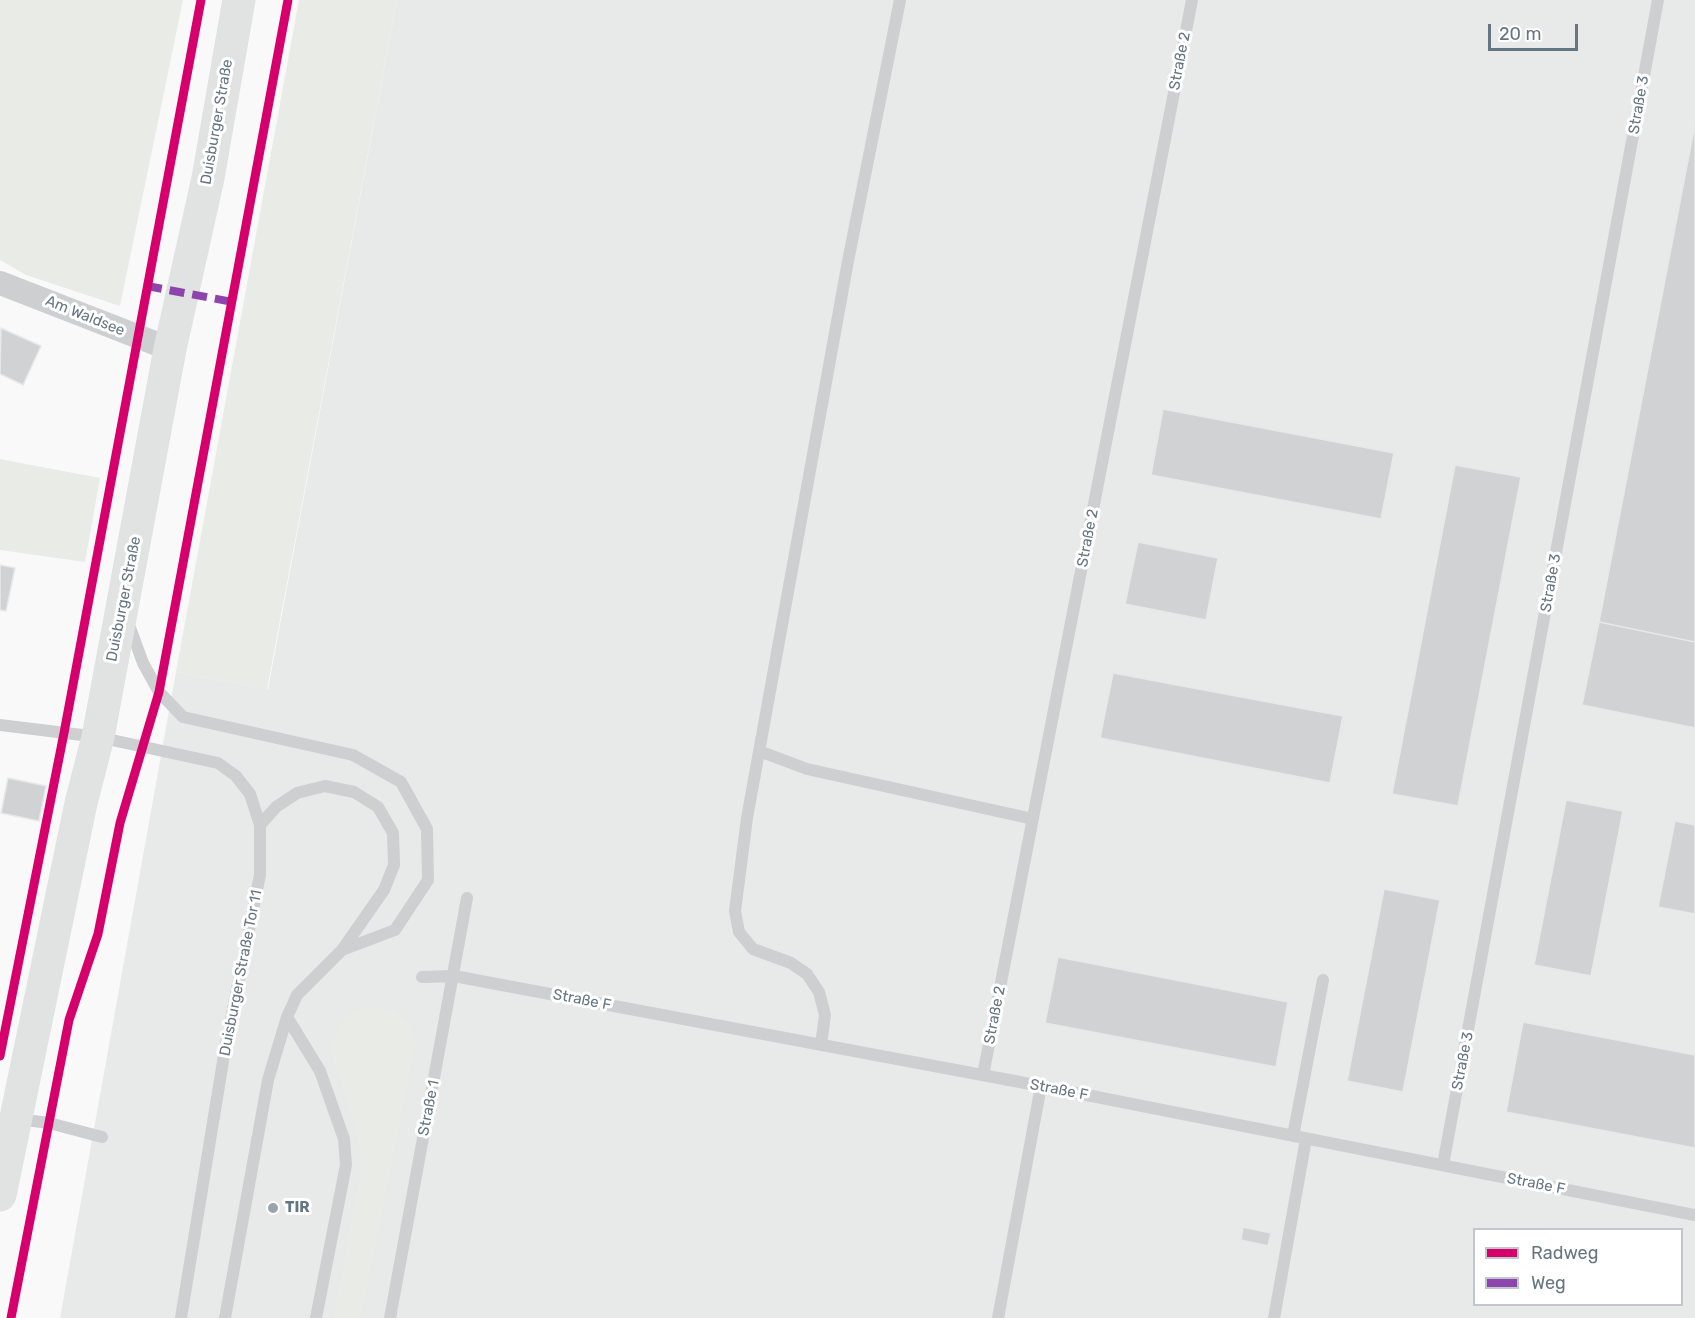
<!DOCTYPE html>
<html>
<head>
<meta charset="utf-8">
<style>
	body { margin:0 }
	#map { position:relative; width:1695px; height:1318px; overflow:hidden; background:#f9f9f9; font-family:Rubik,sans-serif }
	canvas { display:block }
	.legend { position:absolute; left:1473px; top:1228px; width:210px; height:78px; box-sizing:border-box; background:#fff; border:2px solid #c1c8cd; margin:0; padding:8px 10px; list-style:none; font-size:18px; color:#657683 }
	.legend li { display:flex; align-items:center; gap:12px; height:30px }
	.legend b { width:30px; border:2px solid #c1c8cd }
	.scale { position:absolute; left:1488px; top:24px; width:90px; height:27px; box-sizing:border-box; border:3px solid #657683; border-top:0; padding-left:8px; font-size:18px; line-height:21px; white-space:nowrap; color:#657683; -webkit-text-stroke:4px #fff; paint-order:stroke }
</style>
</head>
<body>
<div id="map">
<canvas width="1695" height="1318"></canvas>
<ul class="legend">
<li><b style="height:8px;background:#d6006c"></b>Radweg</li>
<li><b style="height:8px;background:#8e44ad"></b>Weg</li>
</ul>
<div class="scale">20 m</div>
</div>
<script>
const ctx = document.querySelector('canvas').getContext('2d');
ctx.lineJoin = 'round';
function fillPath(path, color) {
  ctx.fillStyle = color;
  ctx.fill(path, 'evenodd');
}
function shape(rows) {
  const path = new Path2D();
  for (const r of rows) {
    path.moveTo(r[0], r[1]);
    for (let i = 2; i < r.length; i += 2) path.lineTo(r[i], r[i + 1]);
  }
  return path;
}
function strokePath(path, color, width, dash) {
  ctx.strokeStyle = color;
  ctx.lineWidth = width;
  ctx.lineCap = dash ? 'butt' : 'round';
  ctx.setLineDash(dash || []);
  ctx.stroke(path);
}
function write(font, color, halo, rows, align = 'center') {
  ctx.font = font + ' Rubik,sans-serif';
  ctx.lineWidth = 6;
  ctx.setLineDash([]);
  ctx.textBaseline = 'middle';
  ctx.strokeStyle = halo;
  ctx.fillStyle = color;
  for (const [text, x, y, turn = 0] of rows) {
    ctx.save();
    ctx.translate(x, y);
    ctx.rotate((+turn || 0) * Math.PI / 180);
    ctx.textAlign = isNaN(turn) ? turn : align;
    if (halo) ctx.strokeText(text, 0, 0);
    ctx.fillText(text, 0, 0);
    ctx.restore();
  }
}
const built = shape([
	[397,0,1695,0,1695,1318,60,1318,176,672,268,689],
	[1474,1230,1682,1230,1682,1304,1474,1304]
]);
const green = shape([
	[0,0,183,0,120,306,26,275,0,260],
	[299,0,397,0,267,689,176,672],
	[0,459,100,478,85,562,0,550],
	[368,1006,395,1010,411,1027,416,1041,361,1318,333,1318,361,1170,357,1132,333,1061,331,1048,339,1023,355,1010]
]);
const building = shape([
	[1695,124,1695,642,1599,622,1695,124],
	[1,328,41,346,23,385,0,374,1,328],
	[1163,409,1394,453,1381,519,1151,475,1163,409],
	[1455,465,1521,477,1458,806,1392,794,1455,465],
	[1138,542,1218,558,1206,620,1125,604,1138,542],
	[0,565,15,568,6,611,0,610,0,565],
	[1599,622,1695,642,1695,728,1582,705,1599,622],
	[1113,673,1343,716,1330,783,1100,738,1113,673],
	[8,778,46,786,39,821,1,813,8,778],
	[1566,800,1623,811,1591,976,1534,965,1566,800],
	[1675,821,1695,825,1695,914,1658,907,1675,821],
	[1384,889,1440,900,1403,1092,1347,1081,1384,889],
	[1058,957,1288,1002,1276,1067,1045,1023,1058,957],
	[1523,1022,1695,1055,1695,1148,1506,1112,1523,1022],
	[1243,1227,1271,1233,1268,1246,1241,1240,1243,1227]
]);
const service = shape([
	[128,622,143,663,159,692,183,717,353,755,401,782,427,829,428,880,395,930,342,950,297,995,287,1017,320,1071,344,1139,346,1165,316,1318],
	[0,725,98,737,218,763,236,776,250,794,260,825,260,875,225,1049,181,1318],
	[759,751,807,769,1033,819],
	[260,825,276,807,297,793,325,786,354,792,378,807,393,833,394,865,384,890,342,950],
	[422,977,454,976,1041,1086,1695,1215],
	[821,1045,825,1015,819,992,807,974,791,963,753,949,739,932,735,911,747,818,848,261,900,0],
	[983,1075,1192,0],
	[18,1119,49,1123,102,1137],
	[1293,1136,1323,980],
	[1443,1165,1658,0],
	[225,1318,268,1080,287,1017],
	[390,1318,467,898],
	[998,1318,1041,1086],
	[1274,1318,1306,1139]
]);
const minor = shape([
	[0,283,170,349]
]);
const secondary = shape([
	[0,1195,81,803,98,737,170,349,208,178,239,0]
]);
const quiet = shape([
	[147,286,233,302]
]);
const cycleway = shape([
	[0,1056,64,733,201,0],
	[11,1318,69,1020,98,934,120,823,159,692,288,0]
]);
const markers = [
	[273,1208,6,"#99a4ac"]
];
const streetNames = [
	["Straße 2",1180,61,-79],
	["Straße 3",1639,105,-80],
	["Duisburger Straße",217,122,-80],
	["Am Waldsee",85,316,22],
	["Straße 2",1088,538,-79],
	["Straße 3",1551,583,-80],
	["Duisburger Straße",124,599,-79],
	["Duisburger Straße Tor 11",241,973,-79],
	["Straße F",582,1000,11],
	["Straße 2",995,1015,-79],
	["Straße 3",1463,1061,-79],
	["Straße F",1059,1090,11],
	["Straße 1",429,1108,-79],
	["Straße F",1536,1184,11]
];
const poiNames = [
	["TIR",285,1208]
];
fillPath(built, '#e8e9e9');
fillPath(green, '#e8ebe6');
fillPath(building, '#d0d2d3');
strokePath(building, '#e8e8e8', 1.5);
strokePath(service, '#cecfd0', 12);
strokePath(minor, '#cecfd0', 24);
strokePath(secondary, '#e1e2e2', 33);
strokePath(quiet, '#8e44ad', 8, [15, 8]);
strokePath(cycleway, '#d6006c', 9);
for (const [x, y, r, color] of markers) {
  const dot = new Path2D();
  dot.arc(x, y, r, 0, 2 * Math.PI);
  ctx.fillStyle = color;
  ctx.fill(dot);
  strokePath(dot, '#fff', 2);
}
write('15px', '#657683', '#fff', streetNames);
write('bold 15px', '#657683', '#fff', poiNames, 'left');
</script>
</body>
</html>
